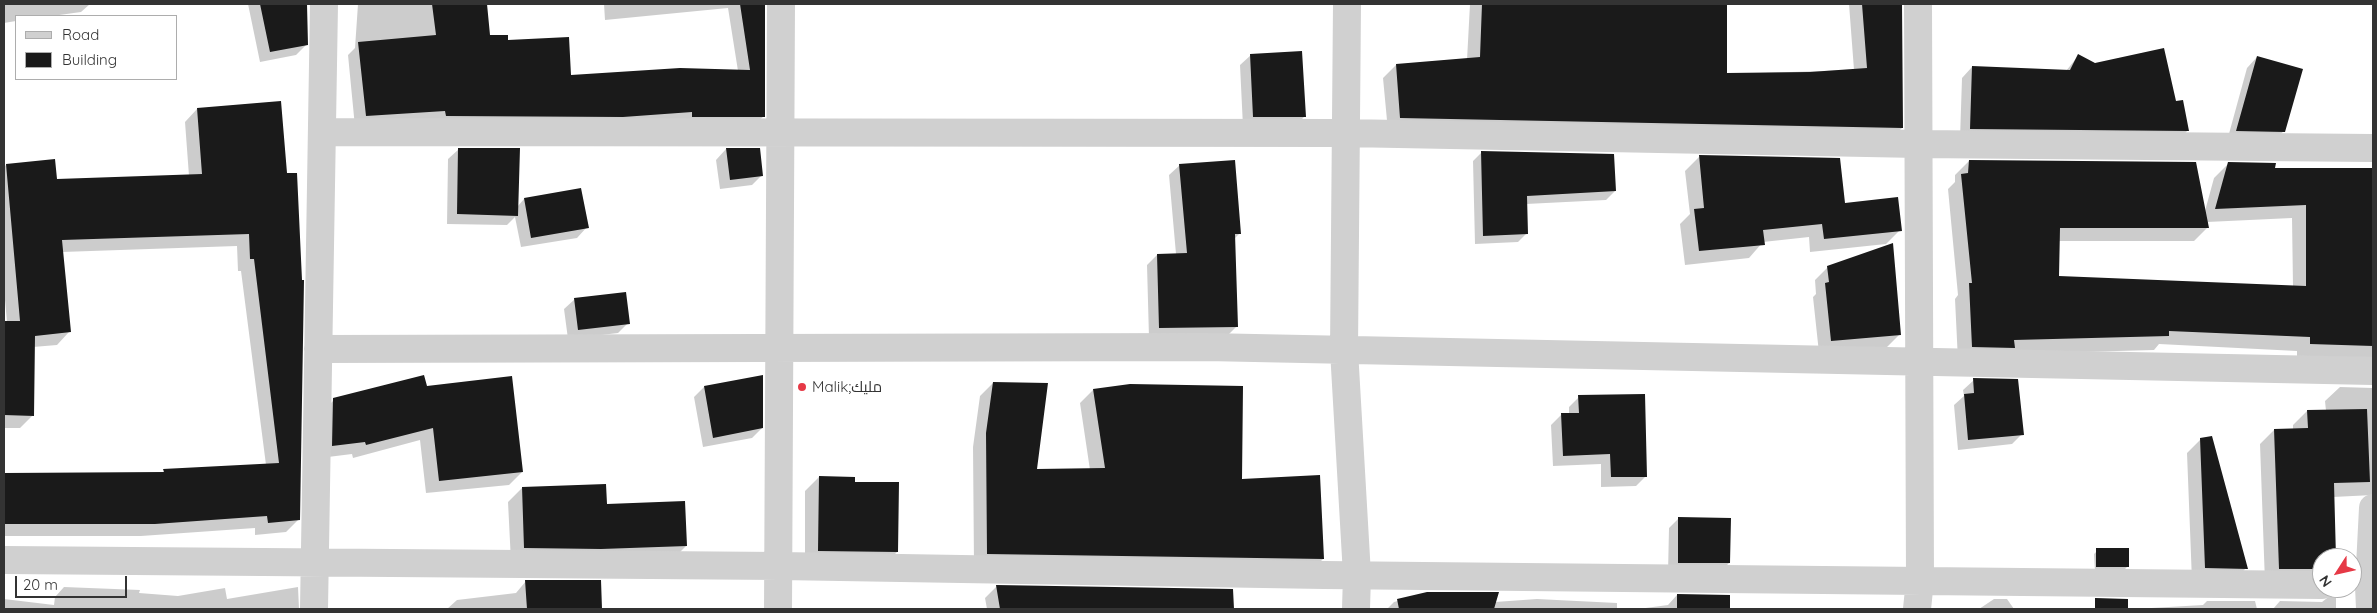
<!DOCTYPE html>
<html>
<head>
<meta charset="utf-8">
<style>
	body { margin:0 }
	#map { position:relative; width:2377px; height:613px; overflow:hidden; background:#fff; font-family:Quicksand,sans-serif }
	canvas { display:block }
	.frame { position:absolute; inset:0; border:5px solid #333; pointer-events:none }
	.legend { position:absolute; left:15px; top:15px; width:162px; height:65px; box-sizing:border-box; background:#fff; border:1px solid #adadad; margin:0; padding:6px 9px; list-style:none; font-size:15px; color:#333 }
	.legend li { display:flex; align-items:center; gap:10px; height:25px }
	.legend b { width:25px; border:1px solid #adadad }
	.north { position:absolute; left:2312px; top:548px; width:50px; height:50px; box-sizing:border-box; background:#fff; border:1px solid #adadad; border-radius:50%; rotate:235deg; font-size:14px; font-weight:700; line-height:20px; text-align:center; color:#333 }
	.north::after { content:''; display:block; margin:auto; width:18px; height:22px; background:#e63946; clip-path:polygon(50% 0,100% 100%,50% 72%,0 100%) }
	.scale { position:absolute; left:15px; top:576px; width:112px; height:22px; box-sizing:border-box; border:2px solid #333; border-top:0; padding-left:6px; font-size:15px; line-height:18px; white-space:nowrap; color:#333; -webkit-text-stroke:4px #fff; paint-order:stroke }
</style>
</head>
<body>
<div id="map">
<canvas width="2377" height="613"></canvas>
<div class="frame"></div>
<ul class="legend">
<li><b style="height:6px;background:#d0d0d0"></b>Road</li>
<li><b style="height:14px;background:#1a1a1a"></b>Building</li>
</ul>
<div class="north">N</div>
<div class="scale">20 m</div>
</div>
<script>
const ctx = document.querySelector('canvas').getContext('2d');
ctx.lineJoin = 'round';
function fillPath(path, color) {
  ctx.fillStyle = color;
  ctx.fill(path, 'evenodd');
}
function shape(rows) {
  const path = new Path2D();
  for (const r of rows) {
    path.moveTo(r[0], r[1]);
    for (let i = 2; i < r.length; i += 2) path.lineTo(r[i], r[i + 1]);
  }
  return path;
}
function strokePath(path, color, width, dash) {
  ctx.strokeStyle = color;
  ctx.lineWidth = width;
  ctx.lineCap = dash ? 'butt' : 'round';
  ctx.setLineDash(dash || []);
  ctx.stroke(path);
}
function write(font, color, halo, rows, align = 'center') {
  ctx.font = font + ' Quicksand,Cairo,sans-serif';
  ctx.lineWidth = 5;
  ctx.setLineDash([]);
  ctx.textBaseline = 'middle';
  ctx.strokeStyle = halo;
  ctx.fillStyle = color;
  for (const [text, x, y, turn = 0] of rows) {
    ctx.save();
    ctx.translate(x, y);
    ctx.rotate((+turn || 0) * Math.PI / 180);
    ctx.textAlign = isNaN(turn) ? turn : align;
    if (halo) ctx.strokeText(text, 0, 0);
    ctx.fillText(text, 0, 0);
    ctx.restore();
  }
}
const shadow = shape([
	[4,4,90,4,81,12,52,16,16,16,16,21,4,23],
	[248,4,306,4,306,45,296,55,260,62],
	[358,4,485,4,489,37,507,42,570,77,738,71,728,8,605,20,604,4,764,4,764,116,752,127,355,127,348,55,355,48],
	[1470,4,1725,4,1726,74,1854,70,1849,4,1901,4,1902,128,1888,141,1388,131,1383,78,1396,65,1467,60],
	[1251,55,1304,117,1294,127,1243,127,1240,65],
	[2078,56,2175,103,2188,130,2178,141,1960,139,1962,78,1972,67,2066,71],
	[2257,57,2284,131,2273,141,2227,141,2247,68],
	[280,103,299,519,286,532,255,535,255,528,141,536,4,536,4,474,161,474,164,471,266,465,241,271,238,271,237,246,62,252,69,332,57,345,33,347,33,415,20,428,4,428,4,322,7,322,4,289,4,167,6,165,55,180,189,176,185,122,197,109],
	[459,149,518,206,524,199,580,189,587,227,577,238,521,247,515,217,507,225,447,224,448,159],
	[726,149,762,175,752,185,720,189,716,160],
	[1482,152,1615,191,1606,200,1526,204,1526,234,1518,242,1475,244,1473,161],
	[1699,157,1844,204,1900,230,1886,244,1810,252,1809,237,1763,242,1749,258,1685,265,1680,224,1690,214,1685,171],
	[1969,161,2205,211,2214,178,2228,164,2273,170,2373,169,2373,379,2297,358,2297,351,2159,344,2154,350,2007,354,1958,361,1955,299,1958,295,1948,189,1955,182,1955,175],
	[2292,218,2293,287,2058,277,2059,241,2194,241,2208,227,2207,222],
	[1180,165,1240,233,1234,239,1237,326,1226,337,1149,338,1147,265,1157,255,1176,254,1169,175],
	[1828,267,1900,334,1887,347,1819,353,1813,297,1816,294,1815,280],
	[575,299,628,323,618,333,568,339,564,309],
	[762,377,762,428,752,438,703,447,694,397,704,387],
	[1974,380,2022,434,2012,444,1958,450,1954,405,1964,396,1963,390],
	[993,383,1035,470,1090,470,1080,403,1093,390,1241,481,1323,559,1310,572,974,566,973,447,980,396],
	[426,387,522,472,509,485,426,493,420,440,353,458,352,454,320,458,321,413,334,400],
	[2340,387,2373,388,2373,495,2333,497,2335,558,2322,558,2322,588,2265,583,2260,444,2274,430,2293,429,2293,425,2307,411,2326,411,2325,401],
	[1579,397,1646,476,1636,486,1601,487,1601,464,1553,466,1551,425,1562,414,1569,414,1569,407],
	[2201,439,2246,568,2233,582,2192,581,2187,453],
	[819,477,854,483,897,552,883,566,805,565,805,491],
	[522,488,606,505,686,546,672,560,511,562,508,502],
	[1679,518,1729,563,1719,573,1668,573,1669,528],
	[2099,549,2127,567,2122,572,2095,572,2094,554],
	[526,581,600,581,600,609,447,609,457,600,516,593],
	[997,586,1231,590,1233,609,987,609,985,598],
	[64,587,140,590,139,593,178,596,225,588,227,599,298,587,299,609,4,609,4,599,54,605,55,597],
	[2336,591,2336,609,2273,609,2280,601,2322,602],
	[1427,593,1495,602,1537,599,1617,603,1617,609,1387,609,1394,602],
	[1677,595,1729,596,1729,609,1638,609,1668,605],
	[1994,599,2007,599,2014,609,1979,609],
	[2207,601,2255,601,2257,609,2134,609,2203,605]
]);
const building = shape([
	[260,4,307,4,308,45,270,52],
	[432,4,487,4,490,35,508,35,508,40,569,37,571,75,680,68,750,70,740,4,765,4,765,117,692,117,692,112,623,117,446,116,445,111,366,116,358,42,436,35],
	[1482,4,1727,4,1727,73,1810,72,1867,68,1862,4,1902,4,1903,128,1400,118,1396,64,1480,57],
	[2164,48,2176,101,2183,100,2189,131,1970,129,1972,66,2070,70,2078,54,2095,63],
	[1302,51,1306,117,1253,117,1250,54],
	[2257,56,2303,69,2285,132,2236,131],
	[281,101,287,173,297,173,302,280,304,280,300,520,268,523,267,516,155,524,4,524,4,473,164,472,163,469,279,463,254,259,250,259,249,234,62,240,71,332,35,336,34,416,4,415,4,321,20,321,6,164,55,159,57,179,202,174,197,108],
	[458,148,520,148,518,216,457,214],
	[726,148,760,148,763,176,730,180],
	[1481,151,1614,154,1616,191,1527,196,1528,234,1483,236],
	[1699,155,1840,158,1845,203,1898,197,1902,231,1824,239,1822,224,1763,230,1765,245,1699,251,1694,209,1704,208],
	[1235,160,1241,234,1235,234,1238,327,1159,328,1157,254,1187,253,1179,164],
	[1969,160,2196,162,2209,228,2060,228,2059,276,2306,286,2306,205,2215,209,2228,162,2276,163,2275,168,2373,168,2373,346,2310,344,2310,337,2169,331,2169,336,2014,340,2015,348,1972,347,1969,283,1972,283,1961,174,1968,173],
	[581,188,589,228,531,238,524,198],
	[1893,243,1901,335,1831,341,1825,283,1829,282,1827,266],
	[626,292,630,324,578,330,574,298],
	[424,375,427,386,512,376,523,472,439,481,433,428,366,445,365,442,332,446,333,398],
	[763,375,763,428,713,438,704,386],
	[1973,378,2018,379,2024,435,1968,440,1964,394,1974,393],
	[993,382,1048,383,1037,469,1105,468,1093,389,1130,384,1243,386,1242,479,1320,475,1324,559,987,554,986,433],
	[1645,394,1647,477,1611,477,1610,454,1563,456,1561,413,1579,413,1578,395],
	[2367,409,2370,482,2334,483,2336,558,2322,558,2322,569,2279,569,2274,429,2308,428,2307,410],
	[2212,436,2248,569,2205,568,2200,438],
	[819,476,855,477,855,482,899,482,898,552,818,551],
	[606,484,607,504,685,501,687,546,601,549,524,548,522,487],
	[1678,517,1731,518,1730,563,1678,563],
	[2096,548,2129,548,2129,567,2096,567],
	[525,580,601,580,602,609,527,609],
	[996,585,1233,589,1234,609,1000,609],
	[1427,592,1499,592,1494,609,1399,609,1397,599],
	[1677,594,1730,595,1730,609,1677,609],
	[2095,598,2128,599,2128,609,2095,609]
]);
const street = shape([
	[1347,4,1344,350,1357,575,1356,609],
	[322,132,1346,133,1919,144,2373,148],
	[318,349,1206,347,2373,371],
	[4,560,780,566,1324,575,2322,585],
	[314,609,324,4],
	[778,609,781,4],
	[1917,609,1920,580,1918,4],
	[2370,609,2369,586,2373,508]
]);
const markers = [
	[802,387,5,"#e63946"]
];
const poiNames = [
	["Malik;مليك",812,387]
];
fillPath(shadow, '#0003');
fillPath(building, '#1a1a1a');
strokePath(street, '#d0d0d0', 28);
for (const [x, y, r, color] of markers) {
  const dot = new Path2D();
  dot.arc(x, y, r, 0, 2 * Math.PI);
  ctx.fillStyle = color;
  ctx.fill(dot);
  strokePath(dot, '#fff', 2);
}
write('15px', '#333', '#fff', poiNames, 'left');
</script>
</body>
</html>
